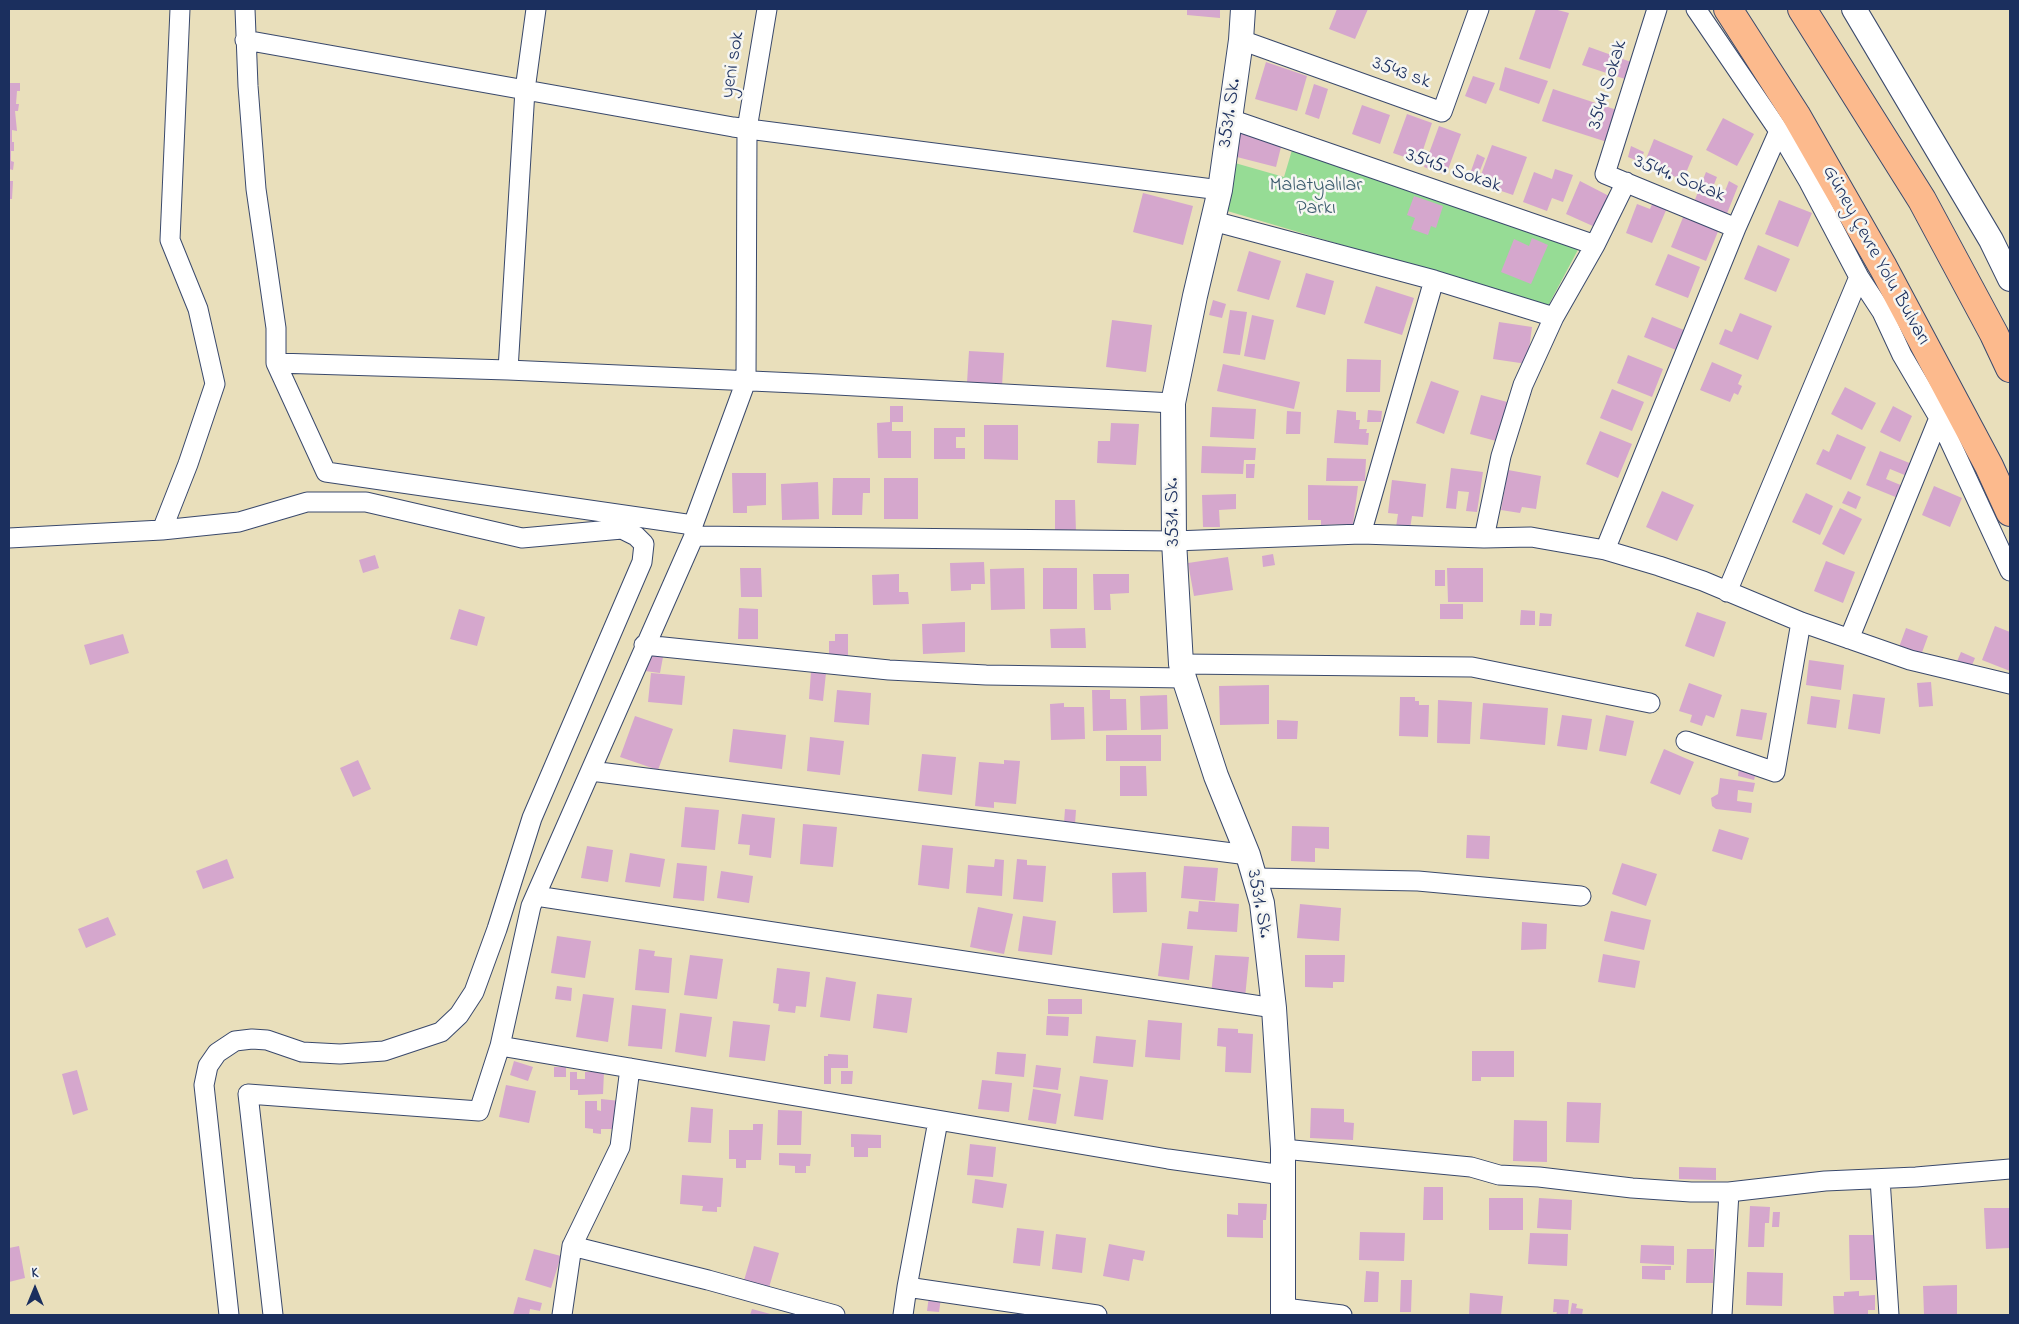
<!DOCTYPE html>
<html>
<head>
<meta charset="utf-8">
<style>
	body { margin:0 }
	#map { position:relative; width:2019px; height:1324px; overflow:hidden; background:#e9dfbb; font-family:"Indie Flower",sans-serif }
	canvas { display:block }
	.frame { position:absolute; inset:0; border:10px solid #1b2f5e; pointer-events:none }
	.north { position:absolute; left:10px; top:1264px; width:50px; height:50px; -webkit-text-stroke:4px #f6f6f2; paint-order:stroke; rotate:0deg; font-size:14px; font-weight:700; line-height:20px; text-align:center; color:#1b2f5e }
	.north::after { content:''; display:block; margin:auto; width:18px; height:22px; background:#1b2f5e; clip-path:polygon(50% 0,100% 100%,50% 72%,0 100%) }
</style>
</head>
<body>
<div id="map">
<canvas width="2019" height="1324"></canvas>
<div class="frame"></div>
<div class="north">K</div>
</div>
<script>
const ctx = document.querySelector('canvas').getContext('2d');
ctx.lineJoin = 'round';
function fillPath(path, color) {
  ctx.fillStyle = color;
  ctx.fill(path, 'evenodd');
}
function shape(rows) {
  const path = new Path2D();
  for (const r of rows) {
    path.moveTo(r[0], r[1]);
    for (let i = 2; i < r.length; i += 2) path.lineTo(r[i], r[i + 1]);
  }
  return path;
}
function strokePath(path, color, width, dash) {
  ctx.strokeStyle = color;
  ctx.lineWidth = width;
  ctx.lineCap = dash ? 'butt' : 'round';
  ctx.setLineDash(dash || []);
  ctx.stroke(path);
}
function write(font, color, halo, rows, align = 'center') {
  ctx.font = font + ' "Indie Flower",sans-serif';
  ctx.lineWidth = 5;
  ctx.setLineDash([]);
  ctx.textBaseline = 'middle';
  ctx.strokeStyle = halo;
  ctx.fillStyle = color;
  for (const [text, x, y, turn = 0] of rows) {
    ctx.save();
    ctx.translate(x, y);
    ctx.rotate((+turn || 0) * Math.PI / 180);
    ctx.textAlign = isNaN(turn) ? turn : align;
    if (halo) ctx.strokeText(text, 0, 0);
    ctx.fillText(text, 0, 0);
    ctx.restore();
  }
}
const green = shape([
	[1292,150,1581,244,1548,306,1224,210,1235,163,1284,177]
]);
const building = shape([
	[1187,9,1220,9,1220,18,1187,15],
	[1337,9,1368,9,1355,39,1329,29],
	[1536,9,1554,9,1569,13,1550,69,1519,59],
	[1589,47,1631,62,1625,79,1582,65],
	[1266,62,1307,76,1297,111,1255,99],
	[1505,67,1548,81,1539,104,1499,90],
	[1473,76,1495,83,1486,104,1465,96],
	[9,83,20,83,20,91,17,91,16,104,19,104,18,111,15,111,17,131,12,130,12,142,14,142,14,151,11,151,11,161,14,162,13,170,9,169],
	[1314,84,1328,89,1319,119,1305,114],
	[1553,89,1617,110,1607,142,1542,121],
	[1362,105,1390,115,1380,144,1352,134],
	[1407,114,1432,123,1419,162,1393,153],
	[1723,118,1754,134,1737,166,1706,150],
	[1439,126,1461,134,1446,175,1424,167],
	[1240,128,1283,139,1276,167,1233,156],
	[1654,139,1693,156,1683,180,1644,164],
	[1492,145,1527,157,1513,195,1478,183],
	[1631,146,1644,152,1640,162,1628,157],
	[1477,154,1485,158,1479,173,1471,171],
	[1555,169,1573,175,1563,202,1552,198,1547,211,1523,202,1534,172,1552,179],
	[1706,172,1717,177,1713,187,1725,191,1729,181,1738,186,1726,216,1694,202],
	[9,181,13,181,12,199,9,199],
	[1580,181,1609,196,1595,227,1566,214],
	[1143,193,1193,206,1183,245,1133,232],
	[1414,196,1443,206,1436,228,1431,226,1428,235,1411,229,1415,218,1407,215],
	[1779,200,1812,213,1798,247,1765,234],
	[1653,202,1667,208,1652,243,1626,233,1637,204,1650,209],
	[1684,215,1719,229,1706,261,1671,247],
	[1532,238,1548,245,1531,284,1501,272,1514,239,1529,246],
	[1758,245,1790,259,1776,292,1744,279],
	[1249,251,1281,261,1269,300,1237,291],
	[1668,254,1700,267,1688,298,1655,285],
	[1306,273,1334,281,1325,315,1296,307],
	[1376,286,1414,298,1402,335,1364,323],
	[1213,300,1226,304,1222,318,1209,315],
	[1230,310,1247,312,1240,355,1223,353],
	[1740,313,1772,326,1758,360,1719,344,1725,329,1732,332],
	[1252,315,1274,320,1265,360,1244,356],
	[1652,317,1684,330,1676,350,1644,337],
	[1112,320,1152,325,1146,372,1106,367],
	[1499,322,1532,327,1527,364,1493,359],
	[969,351,1004,353,1002,386,967,383],
	[1628,355,1663,369,1652,397,1617,383],
	[1347,359,1381,360,1380,392,1346,392],
	[1712,362,1742,375,1738,384,1742,386,1738,395,1734,393,1730,402,1700,390],
	[1223,364,1300,382,1294,409,1217,391],
	[1431,381,1459,391,1444,434,1416,423],
	[1845,387,1876,403,1862,430,1831,414],
	[1612,389,1644,402,1632,431,1600,418],
	[1481,395,1511,403,1500,442,1470,434],
	[890,406,903,406,903,422,892,422,892,431,911,431,911,458,878,458,877,423,890,422],
	[1893,406,1912,416,1900,442,1880,432],
	[1212,407,1256,409,1254,439,1210,437],
	[1337,410,1356,412,1356,420,1360,420,1359,429,1367,429,1366,433,1369,433,1368,445,1334,443],
	[1368,410,1382,411,1381,422,1367,422],
	[1287,411,1301,412,1300,434,1286,434],
	[1111,423,1139,424,1136,465,1097,463,1098,441,1110,441],
	[984,425,1018,425,1018,460,984,459],
	[934,428,965,428,965,437,956,437,956,448,965,448,965,459,934,459],
	[1600,431,1632,444,1618,478,1586,464],
	[1837,434,1866,447,1851,480,1816,464,1823,449,1829,452],
	[1202,446,1256,448,1255,460,1244,460,1243,474,1201,473],
	[1880,451,1912,464,1907,476,1890,469,1886,479,1903,486,1898,498,1866,485],
	[1327,458,1366,459,1365,481,1326,481],
	[1246,464,1255,464,1254,478,1246,478],
	[1451,468,1483,472,1477,512,1466,511,1469,492,1458,491,1456,509,1446,508],
	[1508,470,1541,476,1536,509,1522,507,1520,513,1501,510],
	[732,473,766,473,766,505,747,506,747,513,733,513],
	[833,478,870,478,870,493,863,493,862,515,832,515],
	[884,478,918,478,918,519,884,519],
	[1392,480,1426,484,1423,517,1412,516,1410,529,1396,527,1398,514,1388,513],
	[818,482,819,519,782,520,781,484],
	[1308,485,1358,486,1353,524,1321,525,1321,520,1308,520],
	[1934,486,1962,498,1950,527,1922,515],
	[1662,491,1694,505,1677,541,1646,527],
	[1848,491,1861,497,1856,509,1842,503],
	[1806,493,1833,506,1820,535,1792,522],
	[1236,494,1236,509,1219,510,1220,527,1203,527,1202,495],
	[1055,500,1075,500,1076,532,1055,533],
	[1840,508,1862,519,1844,555,1822,544],
	[1273,554,1275,565,1263,567,1262,556],
	[375,555,379,568,363,573,359,560],
	[1228,557,1233,590,1194,596,1188,563],
	[1826,561,1855,572,1843,603,1814,591],
	[984,562,985,584,971,584,971,590,951,591,950,563],
	[740,568,761,568,762,597,741,597],
	[1024,568,1025,609,991,610,990,569],
	[1043,568,1077,568,1077,609,1043,609],
	[1447,568,1483,568,1483,602,1448,602],
	[1435,570,1445,570,1445,586,1435,586],
	[899,574,899,592,908,592,909,604,873,605,872,575],
	[1093,574,1129,574,1129,593,1110,594,1111,610,1094,610],
	[1440,604,1463,604,1463,619,1440,619],
	[739,608,758,609,758,639,738,639],
	[459,609,485,617,477,646,450,639],
	[1521,610,1535,611,1535,625,1520,625],
	[1697,612,1726,622,1714,657,1685,646],
	[1540,613,1552,614,1551,626,1539,626],
	[965,622,965,652,923,654,922,624],
	[1995,626,2010,632,2010,671,1982,660],
	[1085,628,1086,648,1051,648,1050,629],
	[1906,628,1928,636,1920,658,1898,650],
	[123,634,129,653,90,665,84,645],
	[835,634,848,634,848,657,829,656,829,641,835,641],
	[1961,652,1975,658,1970,670,1956,664],
	[648,655,663,657,660,673,645,671],
	[1809,660,1844,665,1841,690,1806,685],
	[811,672,826,673,823,701,809,699],
	[651,673,685,676,682,705,648,702],
	[1931,682,1933,706,1919,707,1917,683],
	[1689,683,1722,695,1714,718,1706,715,1702,726,1690,722,1692,715,1679,711],
	[1269,685,1269,724,1220,725,1219,686],
	[837,690,871,693,869,725,834,722],
	[1092,690,1110,690,1110,699,1126,699,1127,730,1093,731],
	[1853,694,1885,698,1880,734,1848,729],
	[1167,695,1168,729,1141,730,1140,696],
	[1811,696,1840,700,1836,728,1807,724],
	[1400,697,1415,697,1415,701,1419,701,1419,705,1429,705,1428,737,1399,736],
	[1438,700,1472,702,1470,744,1437,743],
	[1064,703,1064,707,1084,707,1085,739,1051,740,1050,704],
	[1483,703,1548,708,1545,745,1480,739],
	[1741,709,1767,713,1762,740,1736,736],
	[1562,715,1592,719,1587,750,1557,746],
	[1606,715,1634,721,1626,756,1599,751],
	[635,716,673,729,658,770,620,757],
	[1277,720,1298,721,1297,739,1277,739],
	[733,729,786,735,782,769,729,762],
	[1106,735,1161,735,1161,761,1106,761],
	[810,737,844,741,840,775,807,771],
	[1664,749,1694,762,1680,795,1650,783],
	[922,754,956,757,952,795,918,791],
	[358,760,371,789,353,797,340,768],
	[1004,760,1020,761,1016,804,994,802,994,808,975,806,979,762,1004,764],
	[1120,766,1146,766,1147,796,1120,796],
	[1739,768,1756,772,1754,780,1738,776],
	[1720,778,1755,783,1753,792,1738,790,1737,801,1752,803,1751,813,1716,809,1712,806,1711,798,1718,794],
	[685,807,719,810,715,850,681,847],
	[1065,809,1076,810,1075,824,1064,823],
	[742,814,775,818,771,858,749,855,750,845,738,844],
	[803,824,837,827,833,867,800,864],
	[1292,826,1329,827,1329,849,1315,848,1315,862,1291,861],
	[1719,829,1749,838,1742,860,1712,851],
	[1467,835,1490,836,1489,859,1466,858],
	[922,845,953,848,949,889,918,885],
	[587,846,613,850,608,882,581,878],
	[630,853,665,859,660,887,625,882],
	[227,859,234,878,203,889,196,871],
	[995,859,1004,860,1002,896,966,893,968,865,994,867],
	[1017,859,1027,860,1027,865,1046,866,1043,902,1013,899],
	[677,863,707,866,704,901,673,898],
	[1622,863,1657,874,1646,906,1612,894],
	[1184,866,1218,868,1215,901,1181,898],
	[721,871,753,876,749,903,717,898],
	[1146,872,1147,912,1113,913,1112,873],
	[1199,901,1239,904,1237,932,1187,929,1189,911,1198,912],
	[1300,904,1341,908,1339,941,1297,938],
	[978,907,1013,914,1004,954,970,947],
	[1611,911,1651,920,1644,950,1604,941],
	[1023,916,1056,921,1052,955,1018,951],
	[108,917,116,935,86,948,78,929],
	[1522,922,1547,924,1546,949,1521,950],
	[557,936,591,941,585,978,551,973],
	[1162,943,1193,946,1189,980,1158,976],
	[639,949,655,951,654,956,672,958,669,993,635,990],
	[1603,954,1640,961,1635,988,1598,982],
	[690,955,723,959,717,999,684,995],
	[1215,955,1249,957,1245,998,1211,995],
	[1305,955,1345,955,1344,982,1333,982,1333,988,1305,987],
	[777,968,810,972,806,1007,796,1006,795,1013,778,1011,779,1004,773,1003],
	[826,977,856,982,850,1021,820,1017],
	[557,986,572,988,571,1001,555,999],
	[583,994,614,998,608,1042,576,1037],
	[877,994,912,998,907,1033,873,1028],
	[1048,999,1082,999,1082,1014,1048,1014],
	[632,1005,666,1009,662,1049,628,1046],
	[680,1013,712,1017,706,1057,675,1052],
	[1047,1016,1069,1017,1068,1036,1046,1035],
	[1148,1020,1182,1023,1180,1060,1145,1057],
	[733,1021,770,1025,765,1061,729,1057],
	[1218,1028,1238,1029,1238,1033,1253,1034,1251,1073,1225,1072,1226,1047,1217,1046],
	[1096,1036,1136,1040,1133,1067,1093,1063],
	[1472,1051,1514,1051,1514,1077,1481,1077,1481,1081,1472,1081],
	[997,1052,1026,1054,1024,1077,995,1074],
	[828,1054,848,1055,848,1068,831,1068,831,1084,824,1084,824,1056,828,1056],
	[514,1061,533,1067,528,1081,510,1075],
	[1036,1065,1061,1068,1058,1090,1033,1087],
	[554,1067,566,1067,566,1077,554,1077],
	[77,1070,88,1110,73,1115,62,1074],
	[841,1071,853,1071,852,1084,841,1084],
	[570,1072,577,1072,577,1079,585,1079,585,1072,604,1072,603,1094,578,1095,578,1090,570,1090],
	[1080,1076,1108,1080,1103,1120,1074,1116],
	[982,1080,1012,1083,1009,1112,978,1109],
	[506,1085,536,1091,529,1123,499,1117],
	[1033,1089,1061,1094,1056,1124,1028,1120],
	[601,1099,620,1101,620,1103,615,1103,616,1129,601,1129,601,1134,593,1133,593,1129,585,1128,585,1101,597,1101,597,1110,601,1111],
	[1567,1102,1601,1103,1599,1143,1566,1142],
	[691,1107,713,1109,711,1143,688,1142],
	[1311,1108,1344,1109,1344,1122,1354,1123,1353,1140,1310,1138],
	[778,1110,802,1111,801,1145,777,1145],
	[1514,1120,1547,1121,1547,1162,1513,1161],
	[753,1124,763,1124,761,1160,746,1160,746,1168,736,1168,736,1159,729,1159,729,1130,753,1130],
	[851,1134,881,1135,881,1148,868,1148,868,1157,854,1157,854,1147,851,1147],
	[970,1144,996,1147,993,1177,967,1175],
	[779,1153,811,1154,810,1166,806,1166,806,1173,795,1173,795,1166,779,1165],
	[1679,1167,1716,1168,1716,1180,1679,1179],
	[682,1175,723,1178,721,1207,717,1207,717,1212,702,1211,703,1206,680,1204],
	[975,1179,1007,1184,1003,1208,972,1203],
	[1424,1187,1443,1187,1443,1220,1423,1220],
	[1489,1198,1523,1198,1523,1230,1489,1230],
	[1539,1198,1572,1200,1571,1230,1537,1228],
	[1238,1203,1267,1204,1266,1220,1263,1220,1263,1238,1227,1237,1227,1214,1238,1215],
	[1750,1206,1770,1207,1769,1223,1765,1223,1764,1247,1748,1247],
	[1984,1208,2010,1208,2010,1248,1986,1249],
	[1773,1212,1780,1212,1779,1227,1772,1227],
	[1017,1228,1044,1231,1040,1266,1013,1263],
	[1360,1232,1405,1233,1404,1261,1359,1260],
	[1530,1233,1568,1234,1567,1266,1528,1264],
	[1056,1234,1086,1238,1082,1273,1052,1269],
	[1849,1235,1878,1235,1879,1280,1850,1280],
	[1109,1244,1145,1251,1143,1261,1133,1259,1129,1281,1103,1276],
	[1641,1245,1674,1246,1674,1265,1640,1263],
	[19,1246,25,1278,9,1282,9,1248],
	[754,1246,779,1253,768,1291,743,1284],
	[534,1249,561,1256,551,1288,525,1280],
	[1687,1249,1714,1249,1713,1283,1686,1283],
	[1642,1266,1671,1266,1671,1270,1665,1270,1665,1280,1642,1279],
	[1366,1271,1379,1272,1378,1302,1364,1302],
	[1747,1272,1783,1273,1782,1306,1746,1305],
	[1401,1280,1412,1280,1411,1312,1400,1312],
	[1957,1285,1957,1315,1924,1315,1923,1286],
	[1859,1291,1859,1296,1875,1295,1875,1310,1868,1310,1868,1315,1834,1315,1833,1296,1844,1296,1844,1292],
	[1470,1293,1503,1296,1501,1315,1469,1315],
	[929,1296,941,1298,939,1312,927,1311],
	[518,1297,542,1303,540,1311,530,1309,529,1315,513,1315],
	[1554,1299,1569,1300,1568,1314,1556,1315,1557,1312,1553,1312],
	[1572,1303,1577,1304,1576,1308,1583,1309,1582,1315,1570,1315],
	[752,1309,774,1315,750,1315]
]);
const minor = shape([
	[245,9,248,86,256,189,276,328,276,363,326,472,693,525,694,536,531,906,500,1046,479,1111,248,1094,273,1315],
	[1657,9,1605,174,1736,228],
	[1696,9,1779,131,1809,182,1859,277,1882,312,1902,355,1939,418,2010,571],
	[245,40,733,127,1220,190],
	[1241,40,1442,112,1479,9],
	[1230,119,1595,245,1626,182],
	[1213,221,1434,280,1554,317],
	[276,363,508,370,818,384,1173,403],
	[508,370,525,90,536,9],
	[693,525,746,381,747,129,767,9],
	[162,530,188,464,215,384,198,309,170,240,180,9],
	[1361,534,1434,280],
	[694,536,1174,541,1361,534,1484,538,1531,537,1605,550,1659,566,1703,581,1801,622,1910,660,2010,684],
	[9,538,162,530,239,522,307,502,366,502,522,538,622,529,636,536,644,544,642,562,532,818,497,929,474,992,459,1015,441,1032,384,1051,340,1054,302,1052,267,1040,252,1039,235,1041,217,1053,208,1066,204,1085,229,1315],
	[1484,538,1501,456,1523,385,1554,317,1595,245],
	[1605,550,1736,228,1779,131],
	[1727,592,1859,277],
	[1849,639,1939,418],
	[644,645,889,670,986,675,1184,678],
	[1181,664,1472,667,1650,703],
	[1686,741,1775,772,1801,622],
	[591,771,1248,855],
	[1255,878,1418,881,1581,896],
	[536,896,1274,1008],
	[500,1046,1168,1159,1283,1175],
	[1283,1149,1471,1167,1499,1175,1539,1177,1632,1188,1691,1192,1729,1192,1825,1181,1916,1177,2010,1169],
	[1880,1179,1889,1315],
	[572,1246,620,1147,630,1068],
	[907,1287,938,1121],
	[1284,1308,1342,1315],
	[562,1315,572,1246,708,1280,835,1315],
	[903,1315,907,1287,1097,1315],
	[1722,1315,1729,1192]
]);
const tertiary = shape([
	[1243,9,1241,40,1220,190,1195,296,1173,403,1174,541,1181,664,1184,678,1216,776,1248,855,1262,903,1274,1008,1283,1149,1283,1315],
	[1854,9,1991,240,2010,279]
]);
const trunk = shape([
	[1728,9,1796,115,1883,267,1989,466,2010,512],
	[1802,9,1922,200,1994,334,2010,368]
]);
const streetNames = [
	["yeni sok",734,65,-81],
	["3543 sk",1401,74,20],
	["3544 Sokak",1609,85,-73],
	["3531. Sk.",1231,113,-82],
	["3545. Sokak",1453,172,19],
	["3544. Sokak",1679,180,22],
	["Güney Çevre Yolu Bulvarı",1875,256,61],
	["3531. Sk.",1174,512,-91],
	["3531. Sk.",1258,904,79]
];
const parkNames = [
	["Malatyalılar",1316,187],
	["Parkı",1316,210]
];
fillPath(green, '#96dc95');
fillPath(building, '#d5a7cd');
strokePath(minor, '#3a496c', 21);
strokePath(tertiary, '#3a496c', 26);
strokePath(trunk, '#3a496c', 30);
strokePath(minor, '#fff', 19);
strokePath(tertiary, '#fff', 24);
strokePath(trunk, '#fcba8d', 28);
write('20px', '#1b2f5e', '#f6f6f2', streetNames);
write('20px', '#3a5a6c', '#f6f6f2', parkNames);
</script>
</body>
</html>
